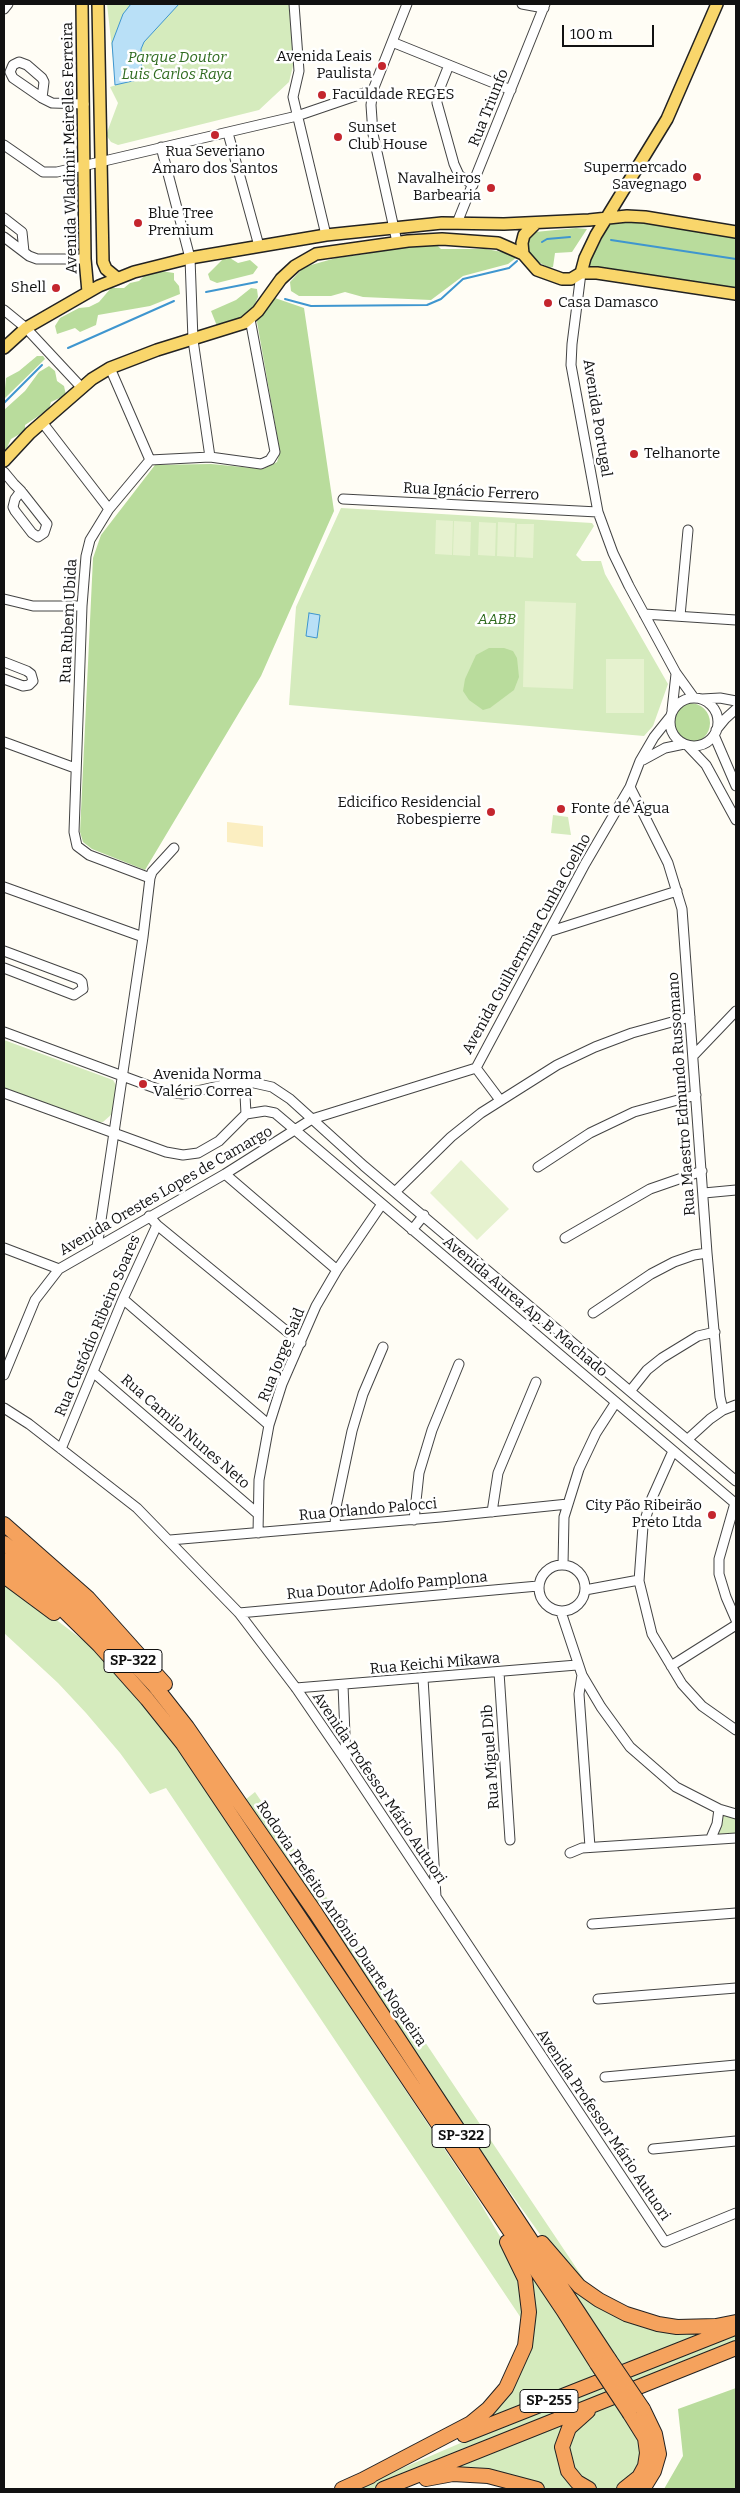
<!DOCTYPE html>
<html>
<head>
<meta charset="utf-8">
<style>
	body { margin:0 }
	#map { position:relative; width:740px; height:2493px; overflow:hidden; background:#fffdf5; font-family:Bitter,serif }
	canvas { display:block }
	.frame { position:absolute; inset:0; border:5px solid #111; pointer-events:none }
	.scale { position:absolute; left:562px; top:25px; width:92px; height:22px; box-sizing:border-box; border:2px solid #111; border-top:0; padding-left:6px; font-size:15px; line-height:18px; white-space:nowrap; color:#111; -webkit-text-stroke:4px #fff; paint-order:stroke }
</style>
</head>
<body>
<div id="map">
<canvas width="740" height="2493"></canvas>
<div class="frame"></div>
<div class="scale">100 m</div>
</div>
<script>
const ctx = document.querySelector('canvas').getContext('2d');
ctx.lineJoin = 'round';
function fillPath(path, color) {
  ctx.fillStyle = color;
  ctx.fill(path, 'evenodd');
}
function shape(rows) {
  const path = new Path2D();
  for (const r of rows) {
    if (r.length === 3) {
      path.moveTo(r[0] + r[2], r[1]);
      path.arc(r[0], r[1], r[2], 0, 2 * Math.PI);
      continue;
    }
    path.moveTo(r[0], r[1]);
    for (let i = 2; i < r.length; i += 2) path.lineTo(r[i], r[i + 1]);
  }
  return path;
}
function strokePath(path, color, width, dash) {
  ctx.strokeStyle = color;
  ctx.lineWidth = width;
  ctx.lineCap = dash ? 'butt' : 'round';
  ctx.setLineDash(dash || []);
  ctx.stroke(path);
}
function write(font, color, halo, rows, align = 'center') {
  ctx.font = font + ' Bitter,serif';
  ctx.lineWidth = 5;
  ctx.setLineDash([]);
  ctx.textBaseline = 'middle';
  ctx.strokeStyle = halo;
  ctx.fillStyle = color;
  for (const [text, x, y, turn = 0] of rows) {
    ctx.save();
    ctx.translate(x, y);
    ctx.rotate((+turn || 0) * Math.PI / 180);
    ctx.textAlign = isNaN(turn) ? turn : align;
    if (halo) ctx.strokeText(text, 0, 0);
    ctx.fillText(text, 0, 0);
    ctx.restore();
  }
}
const green = shape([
	[107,4,290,4,294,62,289,82,259,110,118,145,111,142,106,135,118,103,110,87,116,85],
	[341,508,592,523,594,526,576,555,582,561,601,561,605,574,668,684,653,726,644,736,289,705,296,607],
	[553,815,568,817,571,835,551,833],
	[4,1040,113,1080,116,1085,112,1114,103,1122,95,1122,4,1088],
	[4,1580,92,1647,122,1679,159,1723,192,1769,479,2201,511,2255,521,2278,523,2321,166,1788,150,1794,120,1753,86,1713,58,1683,4,1633],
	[255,1792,427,2045,589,2287,544,2240,483,2154,245,1800],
	[720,1810,736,1815,736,1837,711,1838],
	[512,2245,597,2372,586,2380,478,2424,531,2332],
	[543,2250,610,2310,718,2329,619,2365],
	[736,2332,736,2345,633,2385,626,2375],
	[605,2383,611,2394,373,2489,354,2489,493,2429],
	[617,2402,642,2444,637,2473,618,2489,595,2489,578,2478,566,2455,572,2429,585,2416],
	[570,2420,561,2435,582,2489,546,2489,529,2483,437,2473]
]);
const forest = shape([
	[641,220,736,238,736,290,586,269,610,223],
	[576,228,587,229,572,252,555,253,553,267,549,268,533,259,526,249,527,239,535,232],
	[415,244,436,244,441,249,486,249,513,254,516,258,508,264,463,276,431,300,363,297,345,292,331,296,299,296,291,291,290,282,304,267,336,258,366,254,391,246,401,248],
	[230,258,238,263,250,260,258,267,253,274,217,283,210,280,208,274,223,259],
	[161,271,174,273,174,280,179,286,180,294,150,306,98,315,96,325,80,332,75,328,57,334,55,326,60,318,79,308,89,307,99,302,111,288,124,288,130,283,139,281,144,276],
	[251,288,257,289,258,297,252,310,244,318,217,326,211,311,236,300],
	[275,298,304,308,334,511,261,676,145,870,92,849,83,842,80,832,93,558,101,535,155,465,211,464,263,469,277,462,280,452,257,322,259,312],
	[37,356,43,356,45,359,4,399,6,378,19,371],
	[49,366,55,371,57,381,64,386,66,395,51,402,49,409,25,425,25,431,11,439,4,454,4,410,25,391,39,372],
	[489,648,504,648,513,651,517,658,519,677,514,690,490,708,483,710,469,700,463,691,465,679,476,655],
	[690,723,20],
	[736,2388,736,2489,664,2489,683,2456,678,2409]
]);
const sand = shape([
	[227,822,263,826,263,847,227,842]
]);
const pitch = shape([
	[436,520,453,521,452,555,435,554],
	[454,521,471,522,470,556,453,555],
	[479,522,496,523,495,556,478,555],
	[498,522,515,523,514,557,497,556],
	[517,524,534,524,533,558,516,557],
	[525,601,576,603,573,689,523,687],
	[606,659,644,659,644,713,606,713],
	[461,1160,509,1209,477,1240,430,1193]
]);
const water = shape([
	[131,4,179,4,144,42,141,49,142,77,137,80,115,85,112,43,123,14,131,4],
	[309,613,320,615,317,638,306,636,309,613]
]);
const stream = shape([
	[611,240,736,259],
	[542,242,547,239,570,237],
	[206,292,257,282],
	[285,299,311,306,427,305,441,299,463,279,509,268,517,261],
	[68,348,174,301],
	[4,403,42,365]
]);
const minor = shape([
	[294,4,299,71,293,97,326,235],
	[522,4,544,8],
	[4,9,8,4],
	[392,42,511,90],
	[449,65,437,95,437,103,454,164,459,175,473,185],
	[42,98,44,82,42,78,27,65,19,62,13,65,10,72,13,78,42,98,52,103,84,104],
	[228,133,259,246],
	[4,145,43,172,57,172,297,116,373,90],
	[161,147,190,258,193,340,210,457],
	[4,218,22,232,24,252],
	[457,223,545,4],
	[4,237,29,256,37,259,85,259],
	[397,242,373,134,371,105,373,90,407,4],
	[581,273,572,344,571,365,598,512,613,553,629,586,676,673,694,698],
	[4,310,26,328,81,387],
	[110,368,150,460],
	[42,422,109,509],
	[4,472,14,484,21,491,47,524,44,533,38,537,32,533,15,511,13,507,15,499,21,491],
	[343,499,598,512],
	[4,599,33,606,82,606],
	[644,614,736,620],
	[680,616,688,530],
	[4,662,27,671,31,674,33,681,29,685,23,686,4,679],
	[694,722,24],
	[702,699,720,698,736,701],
	[672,710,676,674],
	[716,730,725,719,736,709],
	[714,735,736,786],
	[4,742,75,768],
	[687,745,706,765,736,820],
	[643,760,665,748,684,744],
	[630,787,668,863,682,909,707,1253,720,1397,723,1410],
	[150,878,89,855,77,846,74,832,82,606,86,556,90,540,109,509,150,460,210,457,261,464,270,460,275,452,250,319],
	[4,887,143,937],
	[551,931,677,891],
	[4,951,79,979,82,982,83,989,74,995,4,968],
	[4,1032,163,1091,183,1094,237,1082,254,1083,272,1087,290,1099,364,1166,736,1481],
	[693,1056,736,1011],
	[476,1068,500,1100],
	[237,1082,245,1095,246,1114],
	[4,1093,166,1152,183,1155,198,1153,219,1141,246,1114,265,1111,275,1113,736,1504],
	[538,1167,590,1133,634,1112,696,1095],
	[225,1174,337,1270],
	[396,1191,451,1137,481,1113,557,1065,595,1047,632,1033,690,1017],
	[704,1193,736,1190],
	[157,1225,301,1343],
	[412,1230,424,1215],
	[565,1238,650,1189,702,1171],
	[97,1247,143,937,150,878,152,872,174,848],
	[4,1248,59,1269],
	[123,1299,269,1425],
	[593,1313,651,1274,674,1262,694,1255,707,1253],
	[93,1372,258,1514],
	[4,1375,35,1300,59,1269,225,1174,312,1119,476,1068,585,864,630,787,640,761,654,737,670,717],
	[631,1390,647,1370,662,1358,698,1336,715,1332],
	[4,1408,29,1424,137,1508,239,1613,296,1688,346,1761,665,2242,736,2213],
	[688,1439,710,1419,723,1410,736,1405],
	[61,1449,123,1299,157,1225,149,1216],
	[673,1451,652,1498,643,1526,639,1581,652,1634,682,1684,702,1706,736,1730],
	[735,1503,719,1559,719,1574,726,1597,736,1620],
	[492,1512,498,1473,536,1382],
	[414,1520,419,1473,432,1430,459,1364],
	[335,1526,336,1507,352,1431,363,1394,383,1347],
	[258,1533,259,1480,269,1425,282,1384,316,1306,337,1270,382,1204],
	[170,1540,441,1517,568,1504],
	[562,1588,23],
	[563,1565,564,1517,579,1469,596,1433,616,1402],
	[585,1590,639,1580],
	[561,1612,582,1675,601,1707,630,1747,676,1787,719,1809,736,1814],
	[239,1613,538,1586],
	[671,1666,736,1625],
	[499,1672,510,1840],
	[582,1675,579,1694,590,1847],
	[423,1678,436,1897],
	[343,1685,346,1760],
	[296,1688,577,1665],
	[711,1838,717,1824,719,1809],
	[570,1853,582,1848,736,1838],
	[592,1924,736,1913],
	[598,1999,736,1988],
	[605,2077,736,2065],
	[653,2149,736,2141]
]);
const major = shape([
	[82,4,85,259,88,292],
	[98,4,103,262,106,269,117,278],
	[523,254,522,243,524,235,536,223],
	[581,273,585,258,596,235,667,119,717,4],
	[4,348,26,328,99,286,134,272,190,258,326,235,442,223,504,224,589,220,627,216,645,217,736,232],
	[4,461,30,433,92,379,110,368,157,350,244,323,258,311,281,279,295,266,316,254,408,241,442,239,498,243,523,254,537,270,562,279,571,279,581,273,597,273,736,294]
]);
const highway = shape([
	[4,1524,88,1598,165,1684],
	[4,1543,52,1582,107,1634,154,1685,187,1727,315,1912,609,2359],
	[4,1560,52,1599,99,1645,147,1699,183,1744,563,2310,597,2364],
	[4,1576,54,1613],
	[542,2243,579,2286,599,2300,626,2314,658,2324,677,2327,716,2326,736,2322],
	[643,2409,655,2434,659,2454,654,2471,643,2489],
	[588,2411,569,2428,562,2447,568,2471,577,2482,589,2489],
	[464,2435,732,2329],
	[364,2479,471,2423,488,2409,506,2388,525,2346,529,2312,525,2279,507,2242],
	[426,2479,453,2474,488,2476,537,2489],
	[342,2489,371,2476],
	[383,2489,736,2348],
	[624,2489,639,2477,645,2466,647,2453,645,2438,630,2414]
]);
const highwayBridge = shape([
	[609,2359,643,2409],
	[597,2364,630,2414]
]);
const markers = [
	[382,66,5,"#c4262e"],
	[322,95,5,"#c4262e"],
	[215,135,5,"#c4262e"],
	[338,137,5,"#c4262e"],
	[697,177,5,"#c4262e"],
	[491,188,5,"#c4262e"],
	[138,223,5,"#c4262e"],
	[56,288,5,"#c4262e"],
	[548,303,5,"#c4262e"],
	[634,454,5,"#c4262e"],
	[561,809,5,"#c4262e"],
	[491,812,5,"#c4262e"],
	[143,1084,5,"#c4262e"],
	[712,1515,5,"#c4262e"]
];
const shields = [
	[133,1661,58],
	[461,2136,58],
	[549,2401,58]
];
const shieldNames = [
	["SP-322",133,1661],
	["SP-322",461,2136],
	["SP-255",549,2401]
];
const poiNames = [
	["Avenida Leais",372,57,"right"],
	["Paulista",372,74,"right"],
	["Faculdade REGES",332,95],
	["Sunset",348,128],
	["Club House",348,145],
	["Rua Severiano",215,152,"center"],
	["Amaro dos Santos",215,169,"center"],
	["Supermercado",687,168,"right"],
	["Savegnago",687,185,"right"],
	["Navalheiros",481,179,"right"],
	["Barbearia",481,196,"right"],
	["Blue Tree",148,214],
	["Premium",148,231],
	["Shell",46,288,"right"],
	["Casa Damasco",558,303],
	["Telhanorte",644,454],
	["Edicifico Residencial",481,803,"right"],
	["Robespierre",481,820,"right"],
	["Fonte de Água",571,809],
	["Avenida Norma",153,1075],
	["Valério Correa",153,1092],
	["City Pão Ribeirão",702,1506,"right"],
	["Preto Ltda",702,1523,"right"]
];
const parkNames = [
	["Parque Doutor",177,58],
	["Luis Carlos Raya",177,75],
	["AABB",497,620]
];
const streetNames = [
	["Rua Triunfo",489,108,-68],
	["Avenida Wladimir Meirelles Ferreira",70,148,-91],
	["Avenida Portugal",597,418,81],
	["Rua Ignácio Ferrero",471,492,3],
	["Rua Rubem Ubida",69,621,-87],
	["Avenida Guilhermina Cunha Coelho",527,944,-61],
	["Rua Maestro Edmundo Russomano",682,1094,-94],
	["Avenida Orestes Lopes de Camargo",166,1191,-30],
	["Avenida Aurea Ap. B. Machado",525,1307,40],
	["Rua Custódio Ribeiro Soares",98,1326,-67],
	["Rua Jorge Said",282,1355,-68],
	["Rua Camilo Nunes Neto",185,1432,41],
	["Rua Orlando Palocci",368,1510,-5],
	["Rua Doutor Adolfo Pamplona",387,1586,-5],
	["Rua Keichi Mikawa",435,1664,-5],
	["Rua Miguel Dib",491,1757,-94],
	["Avenida Professor Mário Autuori",379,1788,56],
	["Rodovia Prefeito Antônio Duarte Nogueira",341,1924,56],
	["Avenida Professor Mário Autuori",603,2125,56]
];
fillPath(green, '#d5ebbd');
fillPath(forest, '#b9dc9c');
fillPath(sand, '#fbeec1');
fillPath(pitch, '#e6f2cf');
fillPath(water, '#b9e0f7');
strokePath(water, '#3f96cf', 1);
strokePath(stream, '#3f96cf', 2);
strokePath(minor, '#444', 11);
strokePath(major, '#222', 14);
strokePath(highway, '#222', 16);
strokePath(minor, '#fff', 9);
strokePath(major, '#f9d66b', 11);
strokePath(highway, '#f5a25d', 14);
strokePath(highwayBridge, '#222', 16, []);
strokePath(highwayBridge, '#f5a25d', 14);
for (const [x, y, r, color] of markers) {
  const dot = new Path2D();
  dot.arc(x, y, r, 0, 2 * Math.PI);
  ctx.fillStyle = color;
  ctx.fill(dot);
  strokePath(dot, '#fff', 2);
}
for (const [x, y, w] of shields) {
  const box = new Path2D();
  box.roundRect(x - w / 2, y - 11.5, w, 23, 4);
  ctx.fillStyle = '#fff';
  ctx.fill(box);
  strokePath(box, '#111', 1);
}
write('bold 14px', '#111', null, shieldNames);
write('15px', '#111', '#fff', poiNames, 'left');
write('italic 15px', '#2f6b1f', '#fff', parkNames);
write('15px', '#111', '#fff', streetNames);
</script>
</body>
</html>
